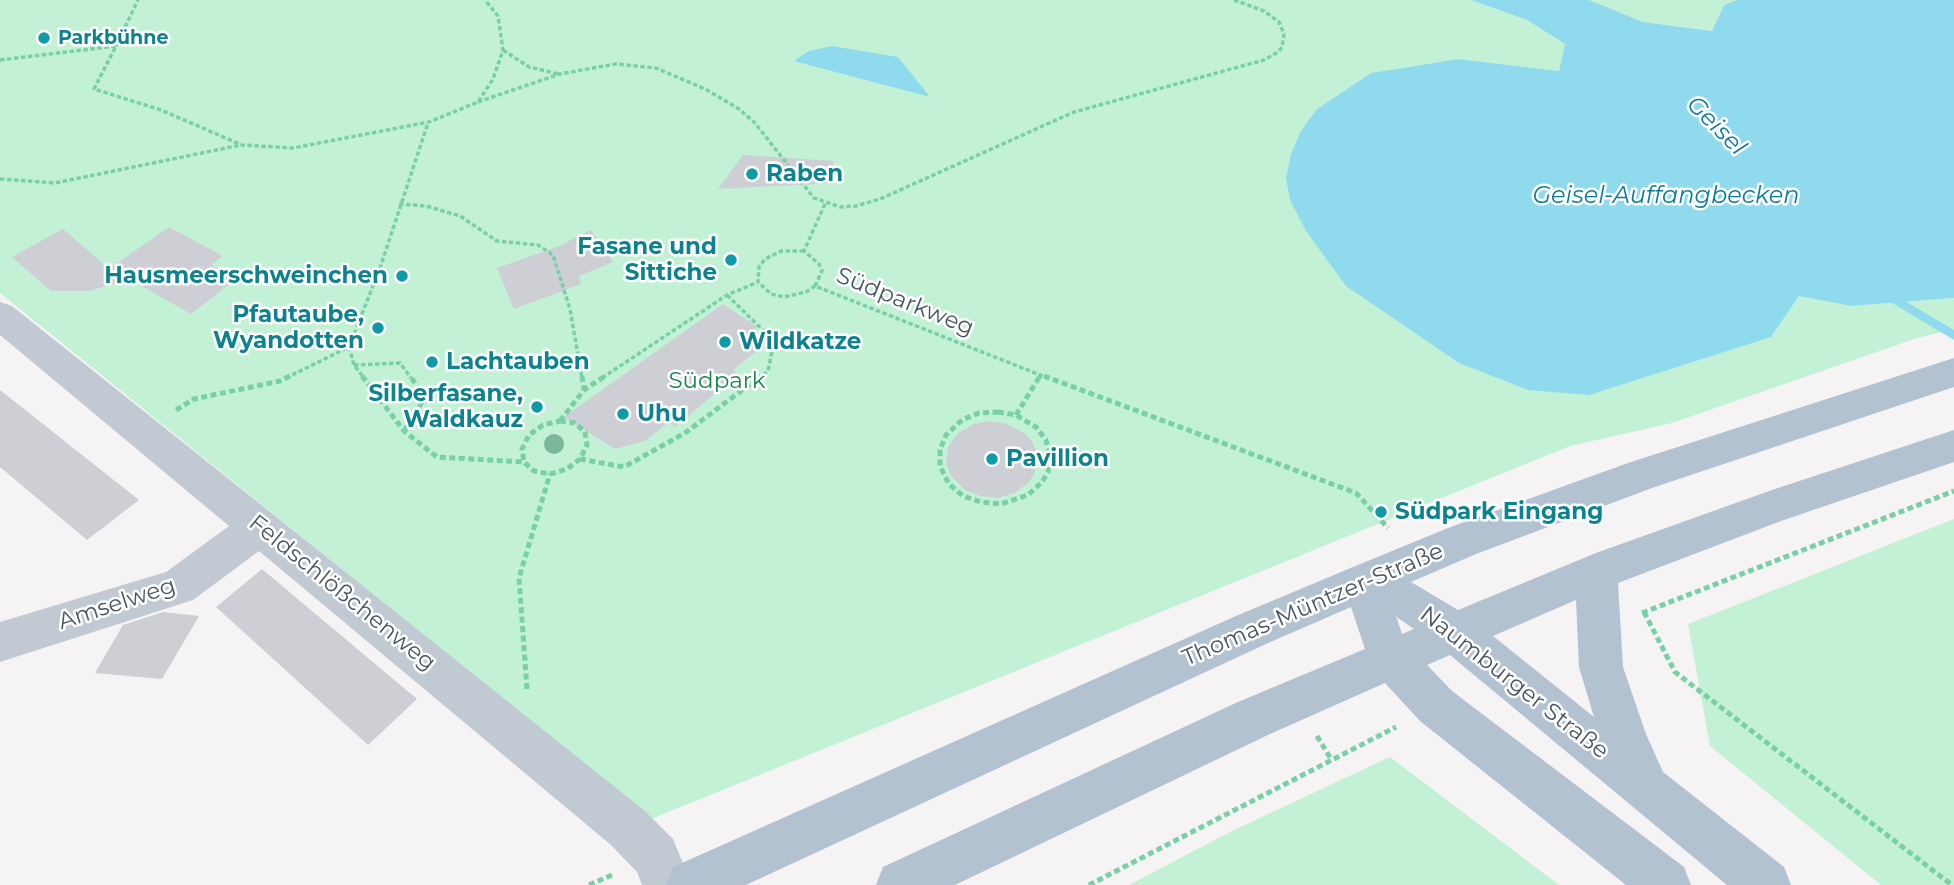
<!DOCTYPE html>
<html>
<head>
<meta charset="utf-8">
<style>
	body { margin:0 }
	canvas { display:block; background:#f5f3f3 }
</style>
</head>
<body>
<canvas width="1954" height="885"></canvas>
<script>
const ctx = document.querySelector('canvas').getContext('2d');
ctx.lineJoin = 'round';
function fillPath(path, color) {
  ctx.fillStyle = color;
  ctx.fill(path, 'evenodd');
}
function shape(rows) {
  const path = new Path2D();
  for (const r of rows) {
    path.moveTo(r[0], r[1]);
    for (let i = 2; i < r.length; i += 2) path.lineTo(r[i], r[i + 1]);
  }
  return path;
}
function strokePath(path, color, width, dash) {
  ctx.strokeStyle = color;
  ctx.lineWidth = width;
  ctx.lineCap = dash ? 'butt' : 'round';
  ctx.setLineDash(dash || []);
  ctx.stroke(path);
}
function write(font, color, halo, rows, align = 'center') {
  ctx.font = font + ' Montserrat,sans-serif';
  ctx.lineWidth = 5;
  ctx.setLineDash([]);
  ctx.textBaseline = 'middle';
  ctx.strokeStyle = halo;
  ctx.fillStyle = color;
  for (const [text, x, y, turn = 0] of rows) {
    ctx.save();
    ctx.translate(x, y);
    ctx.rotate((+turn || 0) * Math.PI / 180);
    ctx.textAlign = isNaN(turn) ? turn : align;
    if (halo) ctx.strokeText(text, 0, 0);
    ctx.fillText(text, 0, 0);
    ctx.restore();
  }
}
const green = shape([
	[0,0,1471,0,1527,20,1565,44,1559,71,1458,59,1371,73,1317,109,1699,358,1771,337,1799,296,1851,306,1954,298,1954,329,1917,338,1672,423,1570,446,651,819,0,293],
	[1589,0,1737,0,1724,5,1712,31,1643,22],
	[1954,519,1954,885,1881,885,1710,746,1688,624],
	[1390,757,1559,885,1129,885,1232,831]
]);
const water = shape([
	[1471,0,1589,0,1643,22,1712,31,1724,5,1737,0,1954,0,1954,298,1851,306,1799,296,1771,337,1589,395,1528,390,1459,363,1346,286,1306,231,1290,200,1286,178,1291,154,1301,131,1317,109,1371,73,1458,59,1559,71,1565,44,1527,20],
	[832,46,898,57,930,97,794,61,809,51]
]);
const stream = shape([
	[1888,291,1954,330,1954,340,1884,298,1882,295,1888,291]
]);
const building = shape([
	[743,155,833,161,833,183,718,189],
	[169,227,223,256,211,265,237,278,191,314,110,268],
	[63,229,123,281,89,291,51,291,12,257],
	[591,230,613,262,579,276,581,284,514,309,497,268,557,247],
	[723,304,756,326,758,350,733,370,738,374,675,427,669,422,645,441,615,449,564,417],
	[0,390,139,500,87,540,0,467],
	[989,421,1007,424,1024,433,1032,441,1037,454,1036,469,1030,481,1015,493,998,498,980,496,965,490,951,476,946,463,948,447,957,434,974,424],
	[262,569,417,699,368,745,216,607],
	[163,612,199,616,162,679,95,673,123,625]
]);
const pathFar1 = shape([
	[116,46,138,0],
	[503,50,529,67,559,74],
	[0,60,116,46,94,89,161,110,242,145,293,148,429,122,478,102,493,79,503,50,498,16,485,0],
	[478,102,560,74,616,64,656,68,707,90,739,109,754,122,814,198,840,207,856,206,880,199,1074,112,1264,60,1278,52,1282,47,1284,34,1279,22,1264,11,1234,0],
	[0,179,55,183,241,145],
	[399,204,426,206,460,216,497,241,538,245,553,255,570,309,582,378],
	[825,204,804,251,819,264,822,271,815,286,1048,378],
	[804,251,781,251,765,259,759,267,758,282,771,294,784,297,806,292,815,286],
	[727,295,774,341,768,371,759,378],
	[349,347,380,268,428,123],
	[354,365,400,363,411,378],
	[286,378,349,347,354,365,364,378],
	[602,378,727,295,758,282],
	[1039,378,1041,375]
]);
const path = shape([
	[362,376,404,431,437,457,524,462],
	[582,376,584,390],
	[1044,376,1356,493,1388,528],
	[176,410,194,399,280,381,290,376],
	[998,412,1016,415,1036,427,1046,440,1050,456,1048,472,1042,482,1028,495,1001,504,981,502,963,496,949,484,940,466,940,450,946,435,962,420,979,413,998,412],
	[1016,415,1040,376],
	[560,421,584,390,605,376],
	[560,421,575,423,585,432,587,445,580,459,567,469,550,474,534,471,524,462,522,449,529,435,543,425,560,421],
	[404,431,425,397,410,376],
	[580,459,624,467,685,433,761,376],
	[1644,612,1675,672,1952,885],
	[1642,613,1954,491],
	[527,689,519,578,550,474],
	[1317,736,1331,759],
	[589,885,612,875],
	[1089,885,1396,727]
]);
const minor = shape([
	[0,302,12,306,645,811,673,839,692,885,642,885,637,872,611,845,259,551,193,600,0,662,0,622,166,572,229,526,0,335,0,302]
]);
const major = shape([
	[1954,358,1954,387,1652,488,1476,554,1411,582,1458,610,1596,553,1772,490,1954,430,1954,462,1781,521,1618,583,1623,667,1646,734,1663,772,1784,867,1791,885,1727,885,1450,655,1427,665,1452,691,1684,867,1691,885,1626,885,1420,721,1385,683,1270,734,955,885,876,885,883,867,1238,702,1365,649,1351,607,1266,644,746,885,666,885,673,867,1236,616,1353,567,1448,528,1628,463,1954,358],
	[1576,600,1579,667,1594,717,1493,636,1576,600],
	[1396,616,1398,618,1414,629,1402,634,1396,616]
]);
const trees = [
	[554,444]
];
const markers = [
	[44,38,7,"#0f9aa8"],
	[752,174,7,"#0f9aa8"],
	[731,260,7,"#0f9aa8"],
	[402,276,7,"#0f9aa8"],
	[378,328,7,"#0f9aa8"],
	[725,342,7,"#0f9aa8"],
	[432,362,7,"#0f9aa8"],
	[537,407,7,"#0f9aa8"],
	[623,414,7,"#0f9aa8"],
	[992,459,7,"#0f9aa8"],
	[1381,512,7,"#0f9aa8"]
];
const farCulturenames = [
	["Parkbühne",58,38]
];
const cultureNames = [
	["Raben",766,174],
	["Fasane und",717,247,"right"],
	["Sittiche",717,273,"right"],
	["Hausmeerschweinchen",388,276,"right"],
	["Pfautaube,",364,315,"right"],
	["Wyandotten",364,341,"right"],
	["Wildkatze",739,342],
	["Lachtauben",446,362],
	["Silberfasane,",523,394,"right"],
	["Waldkauz",523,420,"right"],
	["Uhu",637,414],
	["Pavillion",1006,459],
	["Südpark Eingang",1395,512]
];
const streetNames = [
	["Südparkweg",905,302,22],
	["Feldschlößchenweg",342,593,39],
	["Amselweg",117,604,-18],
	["Thomas-Müntzer-Straße",1313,605,-23],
	["Naumburger Straße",1514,683,38]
];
const parkNames = [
	["Südpark",717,381]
];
const waterNames = [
	["Geisel",1716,126,45],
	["Geisel-Auffangbecken",1666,196]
];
fillPath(green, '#c3f1d5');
fillPath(water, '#90daee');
fillPath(stream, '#90daee');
fillPath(building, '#cdcfd5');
strokePath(pathFar1, '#7ad0a6', 3.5, [4.5, 2.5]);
strokePath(path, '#7ad0a6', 5, [6, 3.5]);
fillPath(minor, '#c1cad2');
fillPath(major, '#b3c2d1');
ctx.fillStyle = '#7bb799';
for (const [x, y] of trees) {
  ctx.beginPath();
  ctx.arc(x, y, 10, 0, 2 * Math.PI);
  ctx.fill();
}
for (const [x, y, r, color] of markers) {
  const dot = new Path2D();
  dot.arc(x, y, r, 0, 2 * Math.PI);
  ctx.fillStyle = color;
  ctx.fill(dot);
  strokePath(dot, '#fff', 2.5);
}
write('bold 19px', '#0d838f', '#fff', farCulturenames, 'left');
write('bold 23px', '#0d838f', '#fff', cultureNames, 'left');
write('23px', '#4a5661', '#fff', streetNames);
write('23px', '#17864f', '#fff', parkNames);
write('italic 24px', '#0c7c9b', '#fff', waterNames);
</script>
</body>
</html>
